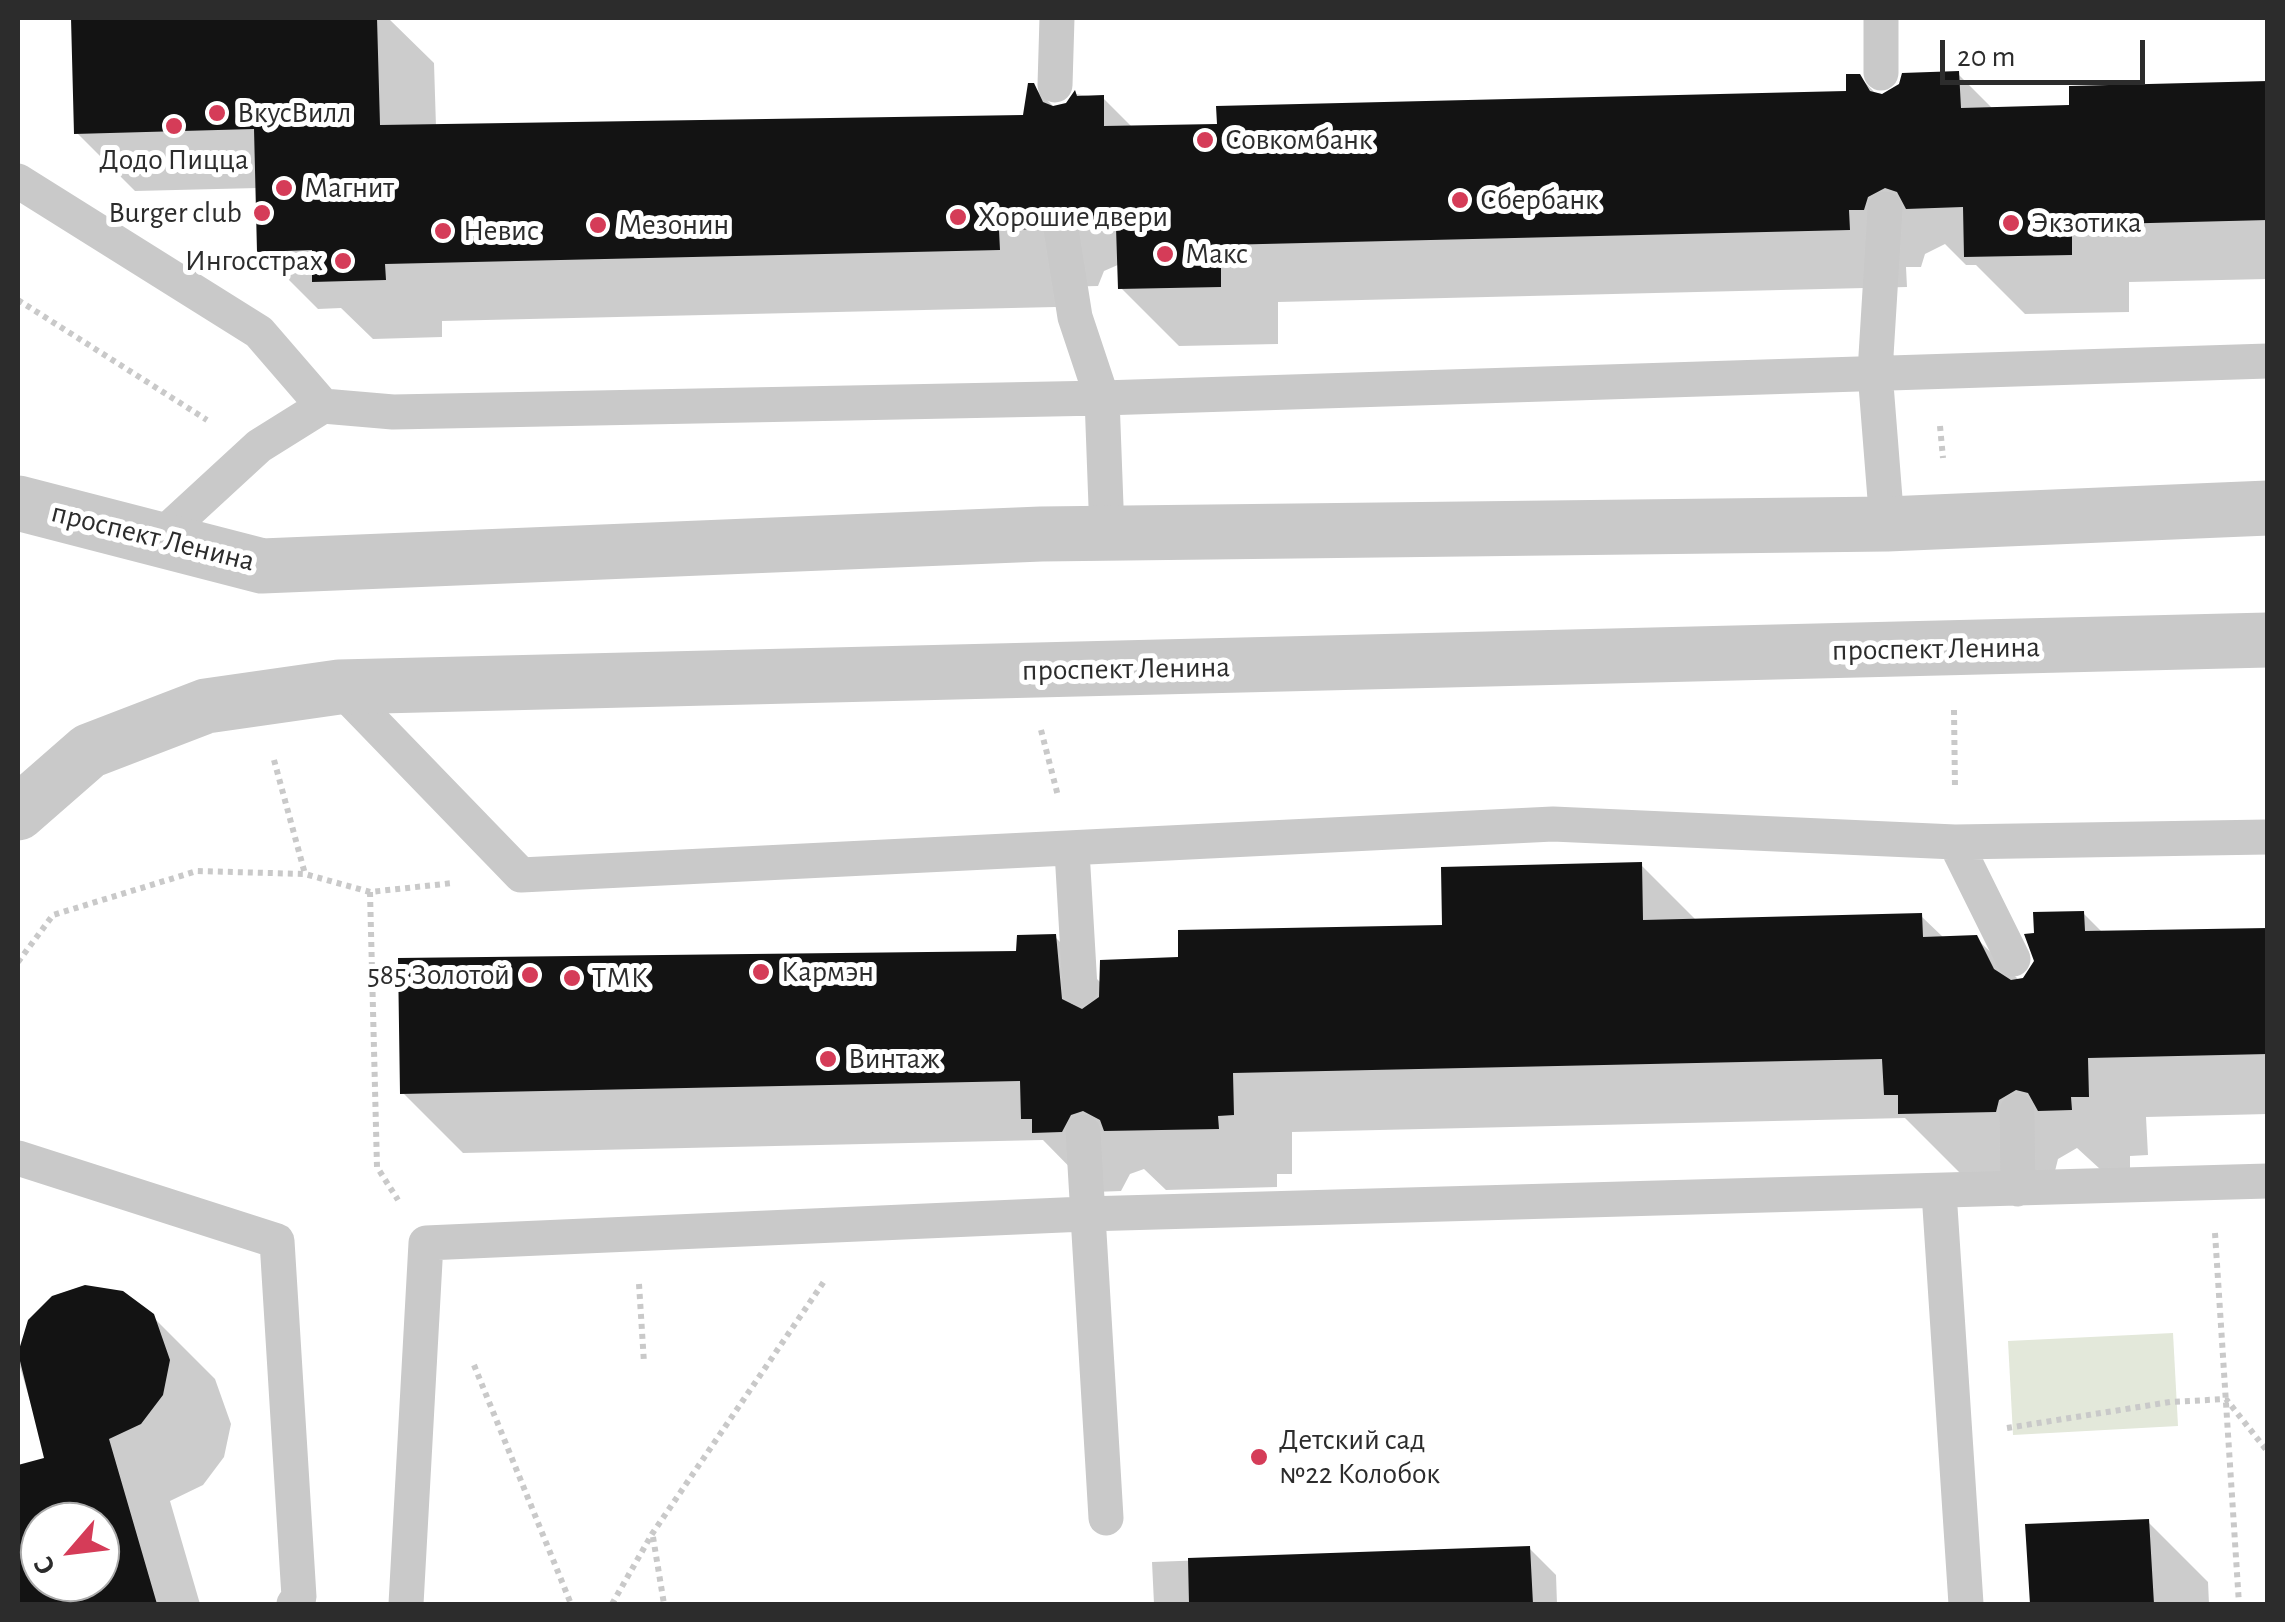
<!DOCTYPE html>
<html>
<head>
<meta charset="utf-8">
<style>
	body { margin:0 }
	#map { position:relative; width:2285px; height:1622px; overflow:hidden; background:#fff; font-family:"Alegreya Sans",sans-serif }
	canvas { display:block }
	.frame { position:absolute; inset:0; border:20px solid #2c2c2c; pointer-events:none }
	.north { position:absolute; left:20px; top:1502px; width:100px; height:100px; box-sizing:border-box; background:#fff; border:2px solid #ababab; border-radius:50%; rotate:242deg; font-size:28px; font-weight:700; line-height:40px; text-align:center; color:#2c2c2c }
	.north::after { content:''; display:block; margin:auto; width:35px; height:45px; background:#d53c58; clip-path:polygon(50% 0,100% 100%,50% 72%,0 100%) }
	.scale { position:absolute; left:1940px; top:40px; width:205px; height:45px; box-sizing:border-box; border:5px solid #2c2c2c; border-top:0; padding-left:12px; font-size:30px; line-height:35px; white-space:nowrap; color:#2c2c2c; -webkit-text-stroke:8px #fff; paint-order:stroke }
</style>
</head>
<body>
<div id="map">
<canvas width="2285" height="1622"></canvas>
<div class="frame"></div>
<div class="north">С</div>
<div class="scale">20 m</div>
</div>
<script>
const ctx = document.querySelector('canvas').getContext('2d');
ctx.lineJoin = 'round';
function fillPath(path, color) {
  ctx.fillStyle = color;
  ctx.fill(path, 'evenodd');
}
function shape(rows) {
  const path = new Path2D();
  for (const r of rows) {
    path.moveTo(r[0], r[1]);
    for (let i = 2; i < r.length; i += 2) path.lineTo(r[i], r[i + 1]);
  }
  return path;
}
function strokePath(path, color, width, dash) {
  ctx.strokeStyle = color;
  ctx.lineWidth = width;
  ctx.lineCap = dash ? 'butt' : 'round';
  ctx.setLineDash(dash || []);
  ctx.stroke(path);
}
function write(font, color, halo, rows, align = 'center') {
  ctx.font = font + ' "Alegreya Sans",sans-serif';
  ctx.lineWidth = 10;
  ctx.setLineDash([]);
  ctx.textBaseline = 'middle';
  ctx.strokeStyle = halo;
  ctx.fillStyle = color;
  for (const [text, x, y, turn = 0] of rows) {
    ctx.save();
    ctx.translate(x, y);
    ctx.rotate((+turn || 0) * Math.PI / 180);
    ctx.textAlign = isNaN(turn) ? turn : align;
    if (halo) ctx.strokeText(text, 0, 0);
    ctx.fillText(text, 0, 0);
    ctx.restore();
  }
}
const green = shape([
	[2173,1333,2178,1426,2013,1435,2008,1341]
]);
const shadow = shape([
	[73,18,388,18,434,63,436,127,1026,117,1033,86,1055,108,1067,105,1075,94,1103,98,1133,128,1849,94,1859,76,1878,96,1958,74,1994,110,2071,108,2268,84,2268,279,2129,282,2129,312,2025,314,1976,265,1966,265,1945,244,1925,254,1921,267,1906,267,1907,287,1278,302,1278,344,1179,346,1121,288,1120,264,1104,271,1098,286,1056,287,1056,307,442,321,442,337,373,339,341,308,318,309,260,251,258,188,135,191,77,133],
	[1641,865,1697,921,1921,916,1944,938,1976,938,2020,981,2083,913,2103,933,2268,930,2268,1114,2146,1117,2148,1155,2130,1156,2130,1169,2100,1169,2077,1148,2058,1159,2055,1171,1960,1173,1905,1118,1292,1132,1292,1174,1277,1174,1277,1187,1166,1190,1144,1169,1130,1174,1121,1191,1094,1192,1043,1140,463,1153,403,1093,1018,953,1055,937,1102,984,1181,960,1445,927],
	[152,1316,215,1379,231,1424,224,1457,203,1485,170,1501,200,1604,18,1604,18,1468,47,1459,18,1360,30,1321],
	[40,1522,100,1522,100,1582,40,1582],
	[2148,1522,2208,1582,2209,1604,2032,1604,2028,1526],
	[1529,1548,1556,1575,1557,1604,1154,1604,1152,1562]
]);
const building = shape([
	[71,18,377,18,380,125,1023,115,1028,83,1034,83,1043,102,1053,106,1066,103,1075,90,1077,96,1104,95,1104,126,1217,124,1216,106,1846,91,1846,74,1860,74,1870,91,1882,94,1899,84,1902,73,1959,71,1961,108,2069,105,2069,86,2268,81,2268,220,2072,225,2072,255,1964,257,1963,207,1906,209,1897,192,1885,188,1868,197,1864,210,1849,210,1850,230,1221,245,1221,287,1118,289,1116,227,1082,228,1077,215,1059,208,1047,213,1040,229,999,230,1000,250,385,264,386,280,312,282,312,250,257,252,254,129,74,134],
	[1642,862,1643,920,1922,913,1923,937,1977,935,1994,969,2011,980,2023,978,2034,961,2024,934,2034,933,2033,912,2084,911,2085,931,2268,928,2268,1054,2088,1058,2089,1097,2071,1097,2072,1110,2038,1111,2028,1093,2016,1090,1999,1100,1996,1112,1898,1114,1898,1095,1884,1095,1882,1059,1233,1073,1234,1115,1218,1116,1219,1129,1104,1131,1100,1120,1083,1111,1071,1115,1062,1132,1032,1133,1032,1119,1021,1119,1020,1081,400,1094,398,958,1016,951,1017,935,1056,934,1062,999,1082,1009,1099,997,1100,960,1178,957,1178,930,1442,925,1441,867],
	[85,1285,123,1291,154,1314,170,1360,163,1395,141,1424,109,1439,157,1604,18,1604,18,1465,44,1458,18,1353,28,1320,52,1296],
	[40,1522,100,1522,100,1582,40,1582],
	[2149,1519,2154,1604,2030,1604,2025,1524],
	[1530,1546,1533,1604,1189,1604,1188,1558]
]);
const path = shape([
	[18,300,207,420],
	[1940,426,1943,458],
	[1954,710,1955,788],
	[1041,730,1058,796],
	[274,760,305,874],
	[370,892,377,1167,398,1200],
	[18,962,53,915,197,871,305,874,370,892,453,883],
	[2215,1233,2239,1604],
	[639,1284,644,1363],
	[474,1365,571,1604],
	[2007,1428,2170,1402,2226,1399,2268,1452],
	[653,1537,664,1604],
	[612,1604,652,1534,825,1280]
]);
const service = shape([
	[1881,73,1881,18],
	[1055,85,1057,18],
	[18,181,259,332,323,406],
	[1885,209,1875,372,1887,524],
	[1061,229,1075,317,1102,398,1107,533],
	[158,539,259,446,323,406,393,412,1102,398,2268,361],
	[339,687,521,875,1553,824,1955,842,2268,837],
	[1955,842,2013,959],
	[1072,851,1080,988],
	[2017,1111,2018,1189],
	[1083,1132,1106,1518],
	[18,1158,277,1241,299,1597,294,1604],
	[1939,1192,1966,1604],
	[406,1604,426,1243,1085,1214,2268,1181]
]);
const tertiary = shape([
	[18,503,262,566,1041,534,1887,524,2268,508],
	[18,813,89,751,206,706,339,687,2268,640]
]);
const markers = [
	[217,113,10,"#d53c58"],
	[174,126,10,"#d53c58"],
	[1205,140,10,"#d53c58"],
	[284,188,10,"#d53c58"],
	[1460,200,10,"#d53c58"],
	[262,213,10,"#d53c58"],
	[958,217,10,"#d53c58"],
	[2011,223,10,"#d53c58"],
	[598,225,10,"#d53c58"],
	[443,231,10,"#d53c58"],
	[1165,254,10,"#d53c58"],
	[343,261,10,"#d53c58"],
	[761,972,10,"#d53c58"],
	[530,975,10,"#d53c58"],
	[572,978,10,"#d53c58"],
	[828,1059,10,"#d53c58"],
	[1259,1457,10,"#d53c58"]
];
const poiNames = [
	["ВкусВилл",237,113],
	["Совкомбанк",1225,140],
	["Додо Пицца",174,160,"center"],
	["Магнит",304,188],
	["Сбербанк",1480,200],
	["Burger club",242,213,"right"],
	["Хорошие двери",978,217],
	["Экзотика",2031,223],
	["Мезонин",618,225],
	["Невис",463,231],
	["Макс",1185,254],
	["Ингосстрах",323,261,"right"],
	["Кармэн",781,972],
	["585 Золотой",510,975,"right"],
	["ТМК",592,978],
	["Винтаж",848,1059],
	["Детский сад",1279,1440],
	["№22 Колобок",1279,1474]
];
const streetNames = [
	["проспект Ленина",153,537,14],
	["проспект Ленина",1936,649,-1],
	["проспект Ленина",1126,669,-1]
];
fillPath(green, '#e3e8da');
fillPath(shadow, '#0003');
fillPath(building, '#131313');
strokePath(path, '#c9c9c9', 6, [5, 5]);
strokePath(service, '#c9c9c9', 35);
strokePath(tertiary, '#c9c9c9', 55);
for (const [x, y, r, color] of markers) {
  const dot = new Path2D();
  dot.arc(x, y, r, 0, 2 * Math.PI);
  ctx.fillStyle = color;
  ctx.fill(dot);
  strokePath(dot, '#fff', 4);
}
write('30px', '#2c2c2c', '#fff', poiNames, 'left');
write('30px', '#2c2c2c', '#fff', streetNames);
</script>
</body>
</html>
